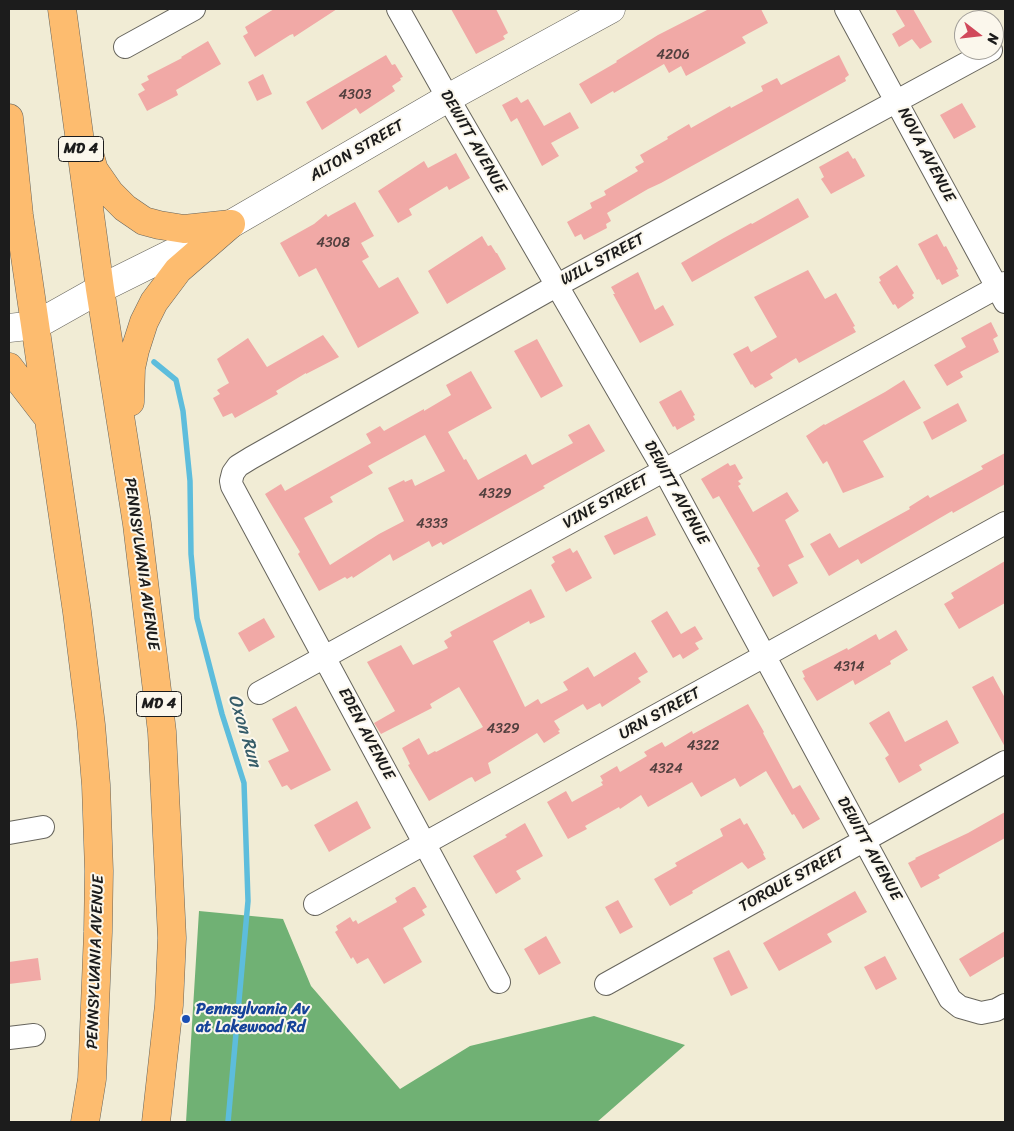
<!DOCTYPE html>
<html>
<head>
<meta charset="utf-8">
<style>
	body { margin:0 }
	#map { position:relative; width:1014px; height:1131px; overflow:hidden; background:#f1ecd5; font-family:Sriracha,sans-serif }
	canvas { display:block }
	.frame { position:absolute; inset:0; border:10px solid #1c1c1c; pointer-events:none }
	.north { position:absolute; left:954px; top:10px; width:50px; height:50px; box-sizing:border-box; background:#fbf7ec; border:1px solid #a29f99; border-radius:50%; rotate:106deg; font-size:14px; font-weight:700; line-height:20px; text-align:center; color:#1c1c1c }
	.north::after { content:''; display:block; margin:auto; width:18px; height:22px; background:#d1495b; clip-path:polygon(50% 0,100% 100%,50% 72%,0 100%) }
</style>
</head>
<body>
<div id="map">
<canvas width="1014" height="1131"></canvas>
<div class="frame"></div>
<div class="north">N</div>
</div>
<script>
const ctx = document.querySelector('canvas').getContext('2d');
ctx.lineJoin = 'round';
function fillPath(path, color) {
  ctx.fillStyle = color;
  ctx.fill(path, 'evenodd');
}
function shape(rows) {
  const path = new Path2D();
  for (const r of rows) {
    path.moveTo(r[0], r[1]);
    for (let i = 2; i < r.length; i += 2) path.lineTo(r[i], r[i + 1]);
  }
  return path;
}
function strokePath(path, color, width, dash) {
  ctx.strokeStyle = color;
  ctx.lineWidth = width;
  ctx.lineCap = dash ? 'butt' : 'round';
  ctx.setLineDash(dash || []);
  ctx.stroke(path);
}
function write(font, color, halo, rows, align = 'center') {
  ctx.font = font + ' Sriracha,sans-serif';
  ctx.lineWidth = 4;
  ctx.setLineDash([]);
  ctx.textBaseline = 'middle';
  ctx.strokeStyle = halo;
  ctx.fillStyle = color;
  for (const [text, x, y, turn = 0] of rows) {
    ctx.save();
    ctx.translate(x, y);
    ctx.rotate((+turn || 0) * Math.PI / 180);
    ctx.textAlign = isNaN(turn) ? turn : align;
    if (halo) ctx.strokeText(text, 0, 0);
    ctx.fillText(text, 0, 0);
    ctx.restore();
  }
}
const forest = shape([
	[199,911,283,919,311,986,400,1089,470,1046,594,1016,685,1045,597,1122,186,1122]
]);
const stream = shape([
	[154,362,176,380,183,411,190,481,191,554,197,618,222,714,244,783,248,901,228,1122]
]);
const building = shape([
	[274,9,337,9,294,37,293,34,290,35,255,57,243,36,248,33,245,27],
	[451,9,496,9,508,33,503,36,505,39,476,54],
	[709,9,761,9,768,23,742,37,746,43,686,76,681,66,669,73,664,64,614,93,613,91,591,104,579,84,617,62,616,61,658,35],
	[895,9,913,9,932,42,920,49,912,39,899,47,892,34,905,26],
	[208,41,221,64,176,90,178,95,147,111,138,94,145,90,141,84,149,80,147,76,182,58,181,57],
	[386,55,392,65,395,64,403,77,400,78,401,80,392,86,395,91,360,114,356,108,322,130,306,102],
	[839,55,849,75,845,78,846,81,661,183,648,189,607,213,611,221,606,224,607,228,584,240,581,234,575,237,567,222,592,208,590,203,606,195,604,191,638,171,635,167,644,162,640,155,668,139,667,137,689,124,691,128,730,106,731,108,763,91,761,86,777,78,781,85],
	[263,74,272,94,257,101,248,82],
	[517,97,521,103,528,99,544,126,570,112,579,128,551,143,559,156,542,166,517,118,511,122,502,105],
	[962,103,976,127,954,139,940,115],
	[848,151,853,159,855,158,865,176,831,194,821,179,824,177,819,167],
	[456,153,470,178,449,190,447,186,409,209,412,215,398,223,378,191,424,161,428,168],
	[798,198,809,217,692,282,681,263,722,239,751,223,752,224],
	[355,202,374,236,361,243,369,257,362,261,379,288,398,277,419,313,358,348,316,268,299,277,280,243,314,224,326,214,328,217,331,215],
	[937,234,944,247,946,246,958,269,956,270,959,276,942,285,939,279,937,280,918,244],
	[482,236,488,246,491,245,496,253,497,253,506,269,447,304,428,271],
	[897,265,914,293,912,295,914,298,898,309,895,304,893,305,879,282,881,281,879,277],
	[808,270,825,299,836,293,855,326,853,327,856,332,799,363,796,358,770,374,773,378,755,388,752,384,751,385,733,354,748,346,751,352,777,337,754,297],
	[638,272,655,310,663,305,674,325,640,343,613,294,615,294,611,287],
	[991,322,998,336,993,339,999,352,960,372,963,377,947,386,934,365,966,347,961,338],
	[323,335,339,357,306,374,306,373,276,391,278,394,235,418,232,413,223,417,213,398,220,394,217,390,229,383,217,359,248,338,267,367],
	[537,339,563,386,541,398,514,351],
	[471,371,492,408,448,432,464,460,466,459,478,480,526,454,532,465,573,443,568,435,589,424,605,451,543,486,545,488,443,545,441,542,432,547,429,541,393,561,390,554,353,578,352,576,347,579,345,577,319,591,298,554,300,552,265,494,281,484,285,491,371,443,366,434,380,426,384,431,424,409,424,411,451,395,446,385],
	[425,435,445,471,415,486,412,479,405,482,404,480,388,488,404,521,379,534,330,565,304,518,333,502,330,497,373,473,368,466],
	[904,380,921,408,863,441,884,477,843,493,827,461,823,464,806,436,824,424,825,425,885,392],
	[681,390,695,415,693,416,695,420,677,430,675,426,673,427,659,402],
	[958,403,967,421,932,440,923,422],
	[1005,453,1005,484,953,513,952,511,861,564,858,559,829,576,810,544,830,533,839,548,910,509,909,507,928,495,930,498,983,469,981,466],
	[728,463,730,466,735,464,743,478,738,481,741,484,738,486,753,512,787,492,799,511,785,520,804,557,788,565,798,583,773,597,757,568,760,566,719,496,713,499,701,479],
	[647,516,656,535,614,555,604,536],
	[570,548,573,553,577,550,592,578,566,592,551,565,555,562,552,557],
	[1005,561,1005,603,959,629,944,604,954,598,951,593],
	[531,589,545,617,530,624,529,621,493,641,525,707,538,699,541,704,568,690,563,682,588,667,594,677,635,652,648,672,638,678,641,682,602,707,600,703,587,710,583,704,554,721,560,730,558,731,560,733,544,743,537,733,488,763,491,773,475,782,472,777,469,778,429,801,408,765,410,764,402,748,419,738,428,755,435,751,436,752,483,727,459,687,430,704,432,708,381,734,374,723,395,711,367,662,401,645,413,665,448,648,444,641,452,636,450,632],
	[667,611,681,634,695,626,703,639,695,643,699,649,683,659,680,654,673,658,651,621],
	[264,618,275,637,249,652,238,633],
	[896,630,908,650,890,661,891,664,855,685,853,680,817,701,803,678,805,677,802,671,847,648,848,650,876,634,879,640],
	[993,676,1005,698,1005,747,972,687],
	[748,704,764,732,763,733,793,789,800,785,820,819,803,829,794,814,792,815,766,771,740,787,735,778,701,797,692,782,648,807,641,795,620,809,619,807,585,826,587,829,568,839,547,802,566,791,572,802,603,785,601,782,603,781,600,776,617,766,620,772,647,756,644,752,662,742,665,747,692,731,693,734],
	[296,706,331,770,291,790,287,785,282,787,268,761,289,751,272,719],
	[889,711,905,742,947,720,959,743,919,765,922,770,899,783,885,758,889,755,869,723],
	[357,801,371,828,329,852,314,825],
	[1005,812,1005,838,938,875,940,878,921,888,908,863,916,859,915,858,968,833],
	[740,818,744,825,747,823,764,853,763,854,766,859,748,869,742,862,692,891,693,893,670,906,654,879,677,866,675,863,723,836,720,829],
	[525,823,543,856,516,871,521,879,496,894,473,856,507,837,505,835],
	[413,887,415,887,427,907,422,910,425,915,403,928,422,962,384,984,368,958,357,964,353,957,351,959,335,932,338,930,336,926,350,917,353,922,356,920,358,924,397,902,395,898],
	[855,891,867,912,827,934,832,942,779,971,763,943],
	[618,900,633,927,620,934,605,907],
	[1005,931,1005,956,970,977,959,959],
	[546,936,561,963,539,975,524,949],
	[729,950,748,988,731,996,713,958],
	[885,956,897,979,876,990,864,967],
	[38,958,41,980,9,984,9,962]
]);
const minor = shape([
	[398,9,448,98,664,470,950,999,960,1007,981,1013,996,1010,1005,1005],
	[846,9,1005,302],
	[125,47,194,9],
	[259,693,1005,283],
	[9,833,43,827],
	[315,904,1005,523],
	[499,982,232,486,231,481,233,473,238,466,251,458,556,286,991,50],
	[606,984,1005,762],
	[9,1038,34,1035]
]);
const tertiary = shape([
	[9,328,36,325,100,289,231,224,448,98,611,9]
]);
const trunk = shape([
	[62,9,100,289,137,524,162,732,172,938,169,1005,156,1122],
	[9,118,19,215,77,612,91,725,96,785,99,871,98,932,92,1079,85,1122],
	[89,153,94,170,110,193,125,208,144,221,159,225,184,229,231,224],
	[9,367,46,415],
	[130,402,131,368,135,350,144,322,154,302,178,270,231,224]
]);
const markers = [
	[186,1019,5,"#1a4fb4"]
];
const numberNames = [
	["4206",673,55],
	["4303",355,95],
	["4308",333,243],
	["4329",495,494],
	["4333",432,524],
	["4314",849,667],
	["4329",503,729],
	["4322",703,746],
	["4324",666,769]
];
const shields = [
	[81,149,45],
	[159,704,45]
];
const shieldNames = [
	["MD 4",81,149],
	["MD 4",159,704]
];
const streetNames = [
	["DEWITT AVENUE",473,142,60],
	["ALTON STREET",357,151,-30],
	["NOVA AVENUE",926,155,62],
	["WILL STREET",603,260,-28],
	["DEWITT AVENUE",676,493,61],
	["VINE STREET",606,502,-29],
	["PENNSYLVANIA AVENUE",141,564,82],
	["URN STREET",660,714,-29],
	["EDEN AVENUE",366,734,62],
	["DEWITT AVENUE",869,849,61],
	["TORQUE STREET",792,880,-29],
	["PENNSYLVANIA AVENUE",96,962,-88]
];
const transitNames = [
	["Pennsylvania Av",196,1010],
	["at Lakewood Rd",196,1028]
];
const waterNames = [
	["Oxon Run",244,731,73]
];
fillPath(forest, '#70b174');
strokePath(stream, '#5dbddc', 5.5);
fillPath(building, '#f1a9a6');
strokePath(minor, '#67655d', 24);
strokePath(tertiary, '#67655d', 29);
strokePath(trunk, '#67655d', 29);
strokePath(minor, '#fff', 22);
strokePath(tertiary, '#fff', 28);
strokePath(trunk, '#fdbc6f', 28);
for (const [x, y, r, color] of markers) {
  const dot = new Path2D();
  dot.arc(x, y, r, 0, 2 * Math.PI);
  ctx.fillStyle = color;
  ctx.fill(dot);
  strokePath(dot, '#fbf7ec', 2);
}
write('14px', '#513f3e', null, numberNames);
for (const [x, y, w] of shields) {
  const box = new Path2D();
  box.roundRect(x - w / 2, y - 12.5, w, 25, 4);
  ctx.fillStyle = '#fbf7ec';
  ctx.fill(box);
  strokePath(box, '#1c1c1c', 1);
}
write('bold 15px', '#1c1c1c', null, shieldNames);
write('16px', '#1c1c1c', '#fbf7ec', streetNames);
write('bold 16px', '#164399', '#fbf7ec', transitNames, 'left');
write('italic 18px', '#365c69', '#fbf7ec', waterNames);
</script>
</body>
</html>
